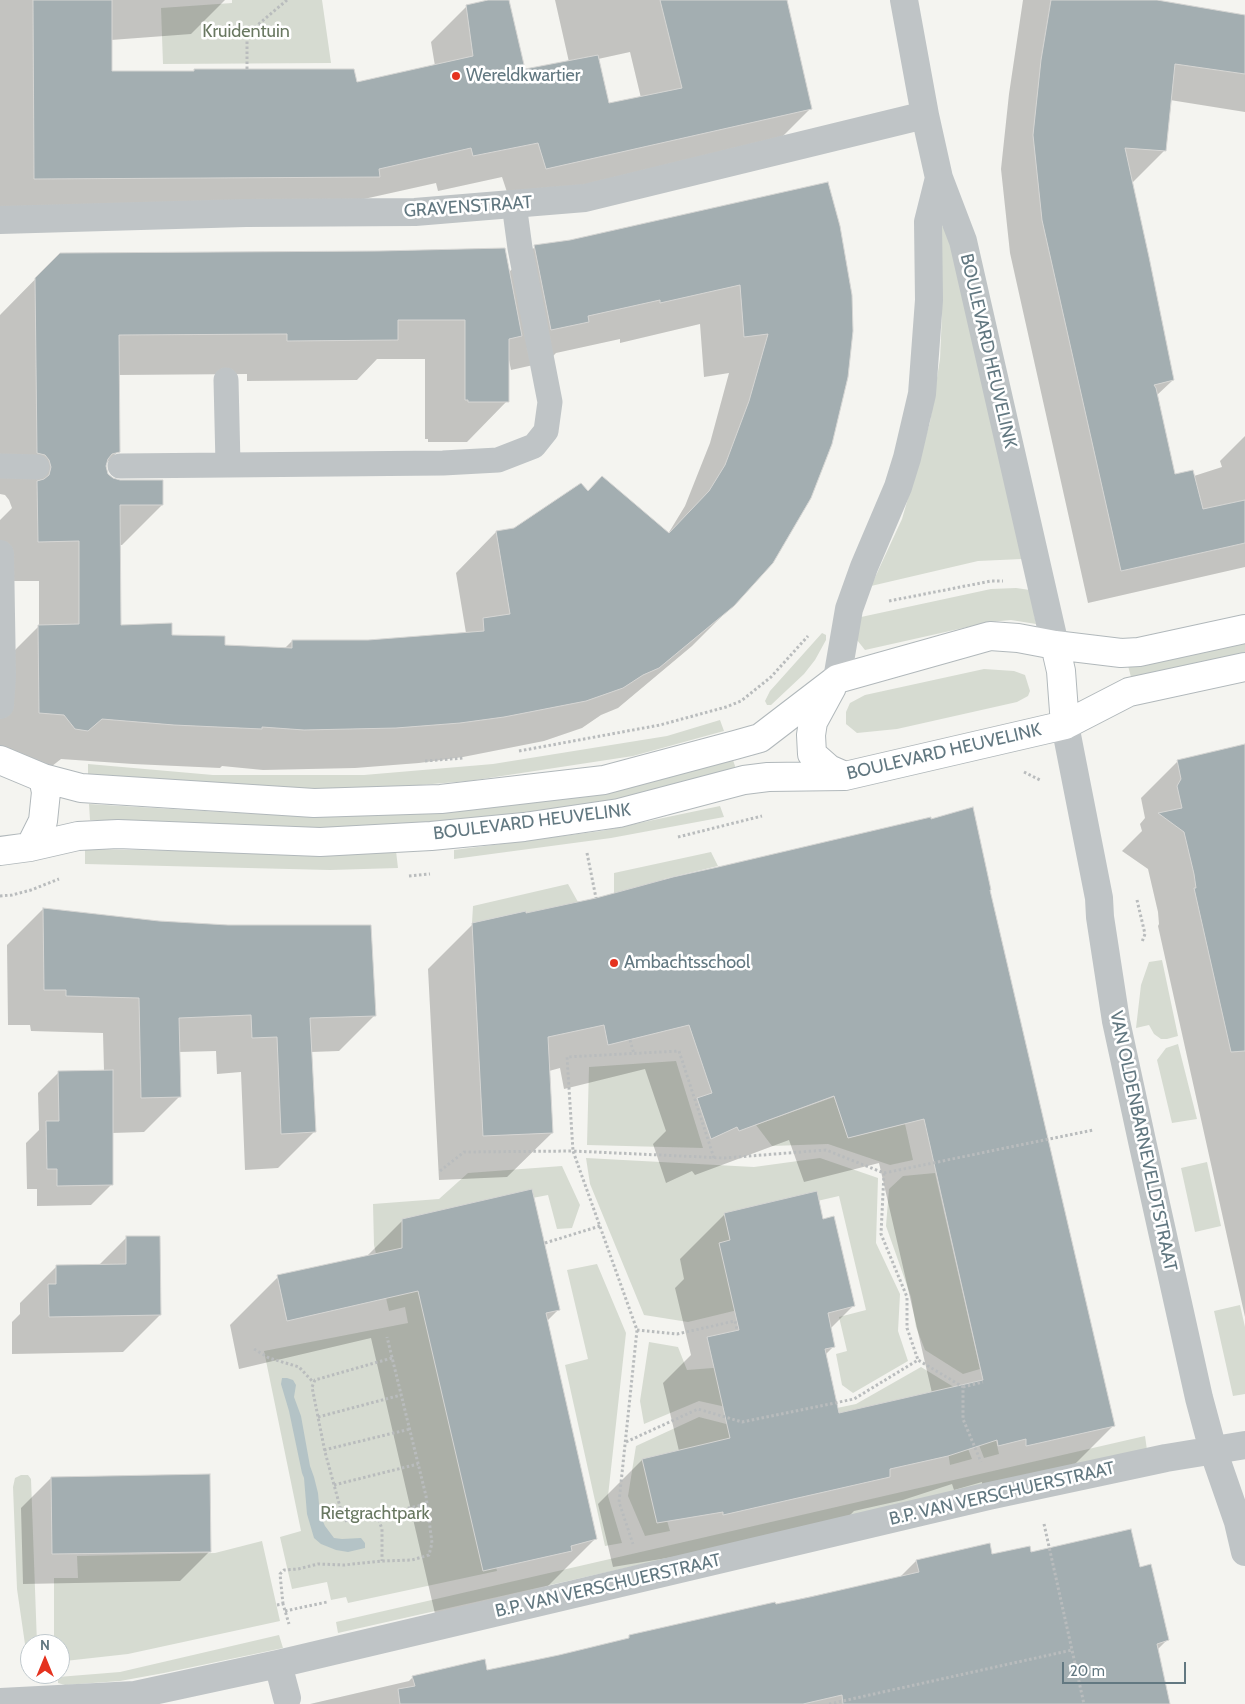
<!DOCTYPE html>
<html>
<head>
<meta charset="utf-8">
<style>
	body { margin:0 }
	#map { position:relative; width:1245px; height:1704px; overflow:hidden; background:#f4f4f0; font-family:Cabin,sans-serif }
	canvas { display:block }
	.north { position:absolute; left:20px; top:1634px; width:50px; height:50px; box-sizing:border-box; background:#fff; border:1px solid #c0c9cd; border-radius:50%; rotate:0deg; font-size:14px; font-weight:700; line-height:20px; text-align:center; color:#627881 }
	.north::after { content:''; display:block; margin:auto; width:18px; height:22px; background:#e5321f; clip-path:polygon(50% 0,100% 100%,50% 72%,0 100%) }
	.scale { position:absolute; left:1062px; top:1662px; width:124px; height:22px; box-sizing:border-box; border:2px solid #627881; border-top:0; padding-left:6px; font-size:15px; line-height:18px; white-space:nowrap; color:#627881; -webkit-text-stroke:4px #fff; paint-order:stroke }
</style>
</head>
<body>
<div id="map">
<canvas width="1245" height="1704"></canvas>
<div class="north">N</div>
<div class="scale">20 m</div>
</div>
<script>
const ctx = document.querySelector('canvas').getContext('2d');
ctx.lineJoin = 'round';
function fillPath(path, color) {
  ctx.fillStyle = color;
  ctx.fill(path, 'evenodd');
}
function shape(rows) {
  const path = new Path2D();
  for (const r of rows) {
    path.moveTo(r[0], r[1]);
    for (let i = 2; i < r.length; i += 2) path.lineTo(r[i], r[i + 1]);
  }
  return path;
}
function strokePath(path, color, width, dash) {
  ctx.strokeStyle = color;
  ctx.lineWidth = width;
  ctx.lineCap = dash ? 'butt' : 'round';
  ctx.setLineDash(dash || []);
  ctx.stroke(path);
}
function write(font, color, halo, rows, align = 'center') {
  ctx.font = font + ' Cabin,sans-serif';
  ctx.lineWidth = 5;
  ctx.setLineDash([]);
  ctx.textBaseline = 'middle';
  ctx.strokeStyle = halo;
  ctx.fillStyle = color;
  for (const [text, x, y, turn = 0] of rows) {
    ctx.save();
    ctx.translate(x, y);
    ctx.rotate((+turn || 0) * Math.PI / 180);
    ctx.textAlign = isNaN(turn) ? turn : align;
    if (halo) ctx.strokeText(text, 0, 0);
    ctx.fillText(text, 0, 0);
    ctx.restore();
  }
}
const green = shape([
	[232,0,322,0,331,63,163,64,161,8,232,3],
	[943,226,947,228,1022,559,978,561,871,586,902,519,930,422,940,359,942,314,940,228],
	[1016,588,1030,590,1036,624,1011,620,990,622,865,650,857,640,861,617,991,589],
	[822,633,826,635,826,640,815,660,804,674,771,705,767,705,765,701,770,691],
	[1245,637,1245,653,1131,677,1127,662],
	[984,669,1014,671,1025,675,1030,691,1028,696,1017,702,897,729,857,733,846,724,846,712,850,703,865,695],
	[720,720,724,731,633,756,469,781,383,788,301,792,88,775,88,764,213,775,364,775,493,764,667,736],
	[733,760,735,766,734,773,581,807,437,825,313,829,90,820,89,804,239,813,314,815,653,781],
	[720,806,724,817,611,838,454,859,454,850,601,831],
	[85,849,245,852,396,851,398,868,330,870,85,864],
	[711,852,718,866,664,879,665,885,614,897,614,873],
	[568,884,578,902,527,917,526,911,472,923,473,906],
	[1162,960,1178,1036,1167,1039,1161,1039,1154,1034,1149,1025,1136,1028,1141,985,1149,962],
	[1178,1044,1197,1119,1172,1123,1157,1060,1166,1048],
	[676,1061,703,1148,587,1145,589,1067],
	[834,1097,848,1138,905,1124,913,1160,890,1165,828,1144,772,1146,756,1125],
	[586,1158,754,1167,820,1158,878,1178,876,1243,900,1294,898,1331,908,1361,853,1393,842,1385,836,1354,847,1351,839,1317,866,1310,839,1196,726,1222,746,1308,688,1322,644,1315,590,1184],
	[1207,1162,1221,1226,1195,1232,1181,1168],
	[562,1166,580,1205,572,1228,557,1229,548,1195,417,1220,497,1571,348,1603,346,1597,331,1600,327,1582,292,1589,280,1537,301,1531,264,1351,408,1323,405,1307,389,1311,374,1245,373,1204,439,1199,468,1173],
	[935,1173,980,1369,963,1374,925,1350,916,1327,911,1297,886,1226,889,1189,903,1176],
	[597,1264,626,1333,608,1496,622,1543,605,1546,565,1365,588,1359,567,1270],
	[1240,1305,1245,1327,1245,1394,1233,1396,1214,1311],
	[649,1342,678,1347,687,1370,725,1367,735,1409,699,1401,644,1424,640,1401],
	[921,1367,957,1389,956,1418,972,1459,950,1465,948,1452,666,1517,670,1531,645,1536,628,1496,636,1446,699,1417,742,1428,856,1404],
	[986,1395,999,1454,984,1458,969,1419],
	[1145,1436,1147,1450,338,1633,336,1622],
	[21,1475,28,1475,31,1479,37,1644,30,1644,30,1660,27,1658,17,1589,13,1487,15,1478],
	[262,1541,280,1621,128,1654,65,1661,60,1657,60,1644,54,1644,54,1578,78,1578,77,1556,215,1553],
	[279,1635,283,1648,164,1673,120,1681,65,1685,58,1683,58,1677,120,1672]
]);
const water = shape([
	[282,1378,287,1378,293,1380,296,1385,294,1397,301,1416,310,1466,314,1477,318,1493,320,1515,325,1526,334,1538,342,1539,361,1538,365,1543,365,1548,348,1552,336,1550,321,1544,314,1538,307,1514,304,1478,302,1473,289,1411,281,1384]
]);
const shadow = shape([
	[0,0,225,0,191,34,111,40,111,72,193,72,195,70,356,84,435,66,431,42,467,6,493,0,507,0,524,71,569,62,555,0,786,0,810,109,775,144,511,204,502,177,438,191,436,183,355,201,0,214],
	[630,52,641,98,608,105,598,59],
	[1023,0,1151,0,1245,16,1245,112,1170,100,1165,150,1131,184,1173,380,1156,396,1174,475,1194,476,1222,467,1220,461,1245,436,1245,567,1088,603,1010,253,1001,169,1009,94],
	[828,183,733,605,692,646,618,708,601,715,582,728,544,741,463,757,419,763,355,768,263,770,222,766,220,768,133,764,61,759,47,770,0,753,0,665,39,626,39,581,0,581,0,520,12,508,9,500,5,495,0,494,0,315,60,254,509,272,535,247,570,241],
	[700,324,704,377,729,373,710,443,685,506,668,534,588,492,514,529,496,532,456,573,466,633,368,642,292,641,284,649,224,646,120,626,119,545,122,545,162,505,112,479,107,474,105,465,118,451,118,375,247,374,247,381,357,380,377,359,425,359,425,439,428,439,428,442,467,442,507,401,509,360,511,370,547,362,556,353,620,339,620,343],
	[1245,746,1245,1317,1158,926,1159,924,1158,912,1148,869,1122,851,1142,831,1140,824,1145,818,1141,798,1178,761],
	[989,891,1114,1425,1069,1470,982,1489,982,1482,954,1490,952,1484,903,1500,854,1511,844,1521,679,1556,613,1567,598,1504,642,1460,679,1451,663,1383,691,1355,675,1288,684,1279,680,1259,725,1214,822,1220,853,1306,830,1329,834,1346,825,1355,838,1414,932,1393,879,1163,804,1182,789,1140,695,1175,692,1171,666,1183,653,1144,666,1131,645,1069,564,1089,560,1068,549,1071,552,1133,507,1177,439,1180,428,969,473,924,525,915],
	[43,909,375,1015,339,1051,311,1052,314,1132,278,1168,245,1170,241,1072,217,1074,216,1051,179,1052,180,1096,144,1132,112,1133,112,1184,91,1205,37,1206,37,1189,27,1189,26,1143,39,1130,38,1093,58,1073,104,1071,103,1033,31,1031,30,1025,8,1025,7,945],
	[403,1220,559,1309,546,1322,596,1538,548,1586,436,1618,371,1338,239,1369,230,1325,278,1277,365,1258],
	[127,1237,160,1315,123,1352,12,1354,12,1322,20,1314,20,1303,57,1266,99,1265],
	[51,1478,210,1551,180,1581,23,1584,21,1508],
	[1030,1554,1139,1568,1167,1640,1157,1650,1169,1704,310,1704,409,1681,413,1677,486,1672,627,1640,630,1636,900,1577,916,1561]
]);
const building = shape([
	[33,0,112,0,112,71,194,71,194,69,354,69,357,82,473,56,466,5,488,0,509,0,525,69,598,55,609,103,682,88,660,0,787,0,812,109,546,169,538,143,473,156,471,148,379,169,380,177,34,179,33,0],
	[1051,0,1157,0,1245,15,1245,74,1175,64,1166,151,1125,148,1149,257,1174,380,1154,385,1156,388,1175,474,1193,470,1203,509,1245,500,1245,543,1121,571,1042,220,1033,135,1041,60,1051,0],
	[828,182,840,226,852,295,853,331,848,377,832,444,811,498,773,563,734,606,659,668,643,675,623,688,586,701,504,717,460,723,396,728,304,730,262,727,262,729,174,725,102,719,88,731,75,729,64,715,39,713,38,625,79,624,79,541,38,542,37,481,44,479,49,475,51,467,49,460,45,455,37,453,35,278,60,253,379,251,505,248,522,336,509,339,509,402,468,402,468,400,465,400,465,320,398,320,398,340,287,341,287,334,119,335,120,452,112,454,108,459,106,466,108,474,113,478,120,480,163,480,163,505,120,505,121,625,172,623,172,635,225,636,225,645,292,648,292,640,368,640,484,631,483,618,510,614,496,531,514,528,581,483,588,491,602,476,669,533,709,491,725,465,749,401,768,334,744,337,740,285,660,303,660,300,588,316,589,322,551,330,534,245,570,240,828,182],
	[1245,744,1245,1051,1231,1052,1194,888,1196,888,1194,874,1184,832,1158,813,1182,808,1177,786,1181,779,1177,760,1245,744],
	[973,807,991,890,990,890,1115,1426,1026,1446,1026,1439,998,1446,997,1440,948,1456,890,1469,890,1477,723,1515,723,1512,657,1523,642,1459,730,1438,707,1337,739,1330,719,1243,730,1240,724,1213,817,1191,823,1219,834,1216,855,1306,828,1313,835,1347,825,1349,839,1413,983,1380,924,1119,848,1138,834,1096,739,1131,737,1127,711,1139,697,1098,712,1093,689,1025,608,1045,604,1025,548,1037,553,1133,483,1136,472,923,526,911,526,913,596,898,673,877,718,867,931,817,931,819,973,807],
	[43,908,159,921,228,925,371,925,376,1016,310,1018,316,1132,281,1134,277,1037,252,1038,251,1015,179,1018,181,1097,141,1098,139,998,66,996,66,990,44,990,43,908],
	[113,1070,113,1185,57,1186,57,1169,47,1169,46,1121,59,1121,58,1071,113,1070],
	[532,1189,560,1310,546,1313,597,1539,571,1546,572,1551,483,1571,418,1291,287,1321,277,1275,402,1248,402,1219,532,1189],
	[126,1236,160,1236,161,1315,49,1317,48,1284,56,1284,56,1265,126,1264,126,1236],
	[210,1474,211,1552,52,1554,51,1477,210,1474],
	[1131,1529,1140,1567,1151,1564,1169,1640,1157,1644,1170,1704,843,1704,842,1695,803,1704,400,1704,398,1689,415,1686,412,1676,485,1659,487,1670,559,1655,629,1638,629,1635,775,1602,776,1604,810,1597,919,1572,916,1560,990,1543,992,1554,1030,1546,1031,1552,1131,1529]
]);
const path = shape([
	[247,69,247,34,287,0],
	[889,601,991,581,1003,581],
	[519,751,660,725,726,707,741,701,771,677,808,636],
	[425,761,463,758],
	[1024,772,1040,780],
	[678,837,762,816],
	[587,853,596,898],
	[409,876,430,874],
	[0,896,12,895,31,890,59,879],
	[1137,900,1145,934,1142,942],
	[630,1040,634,1054],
	[714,1158,679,1051,567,1057,573,1151,724,1158,826,1150,884,1173,881,1234,907,1297,907,1328,918,1360],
	[440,1171,464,1152,573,1151,637,1330,619,1502,633,1544],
	[884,1173,1093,1130],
	[545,1243,600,1226],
	[637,1330,677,1334,735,1321,737,1330],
	[254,1349,269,1358,299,1367,313,1382],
	[392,1358,315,1380,312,1387,325,1452,342,1514,347,1522,427,1504],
	[963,1387,983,1382],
	[318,1417,401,1395],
	[626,1442,698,1409,742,1422,854,1399,918,1360,963,1387,963,1419,981,1462],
	[324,1450,410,1429],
	[334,1485,418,1464],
	[377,1515,382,1529,382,1561],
	[1044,1524,1084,1704],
	[283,1604,280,1574,284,1570,298,1569,318,1564,344,1565,382,1561,412,1560,429,1555,432,1543,426,1496,387,1337],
	[277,1605,283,1604,289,1624],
	[285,1611,327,1602],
	[829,1704,1072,1650]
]);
const lane = shape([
	[226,380,228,464],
	[0,466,37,467],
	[120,466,443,463,498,460,534,446,546,431,550,402,520,248,514,204]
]);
const street = shape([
	[904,0,925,115,939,178,963,241,1055,645],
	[0,220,246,213,415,212,585,198,925,115],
	[0,554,2,676,0,705],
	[837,679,849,609,864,567,898,487,907,458,922,394,929,300,928,222,939,178],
	[1065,725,1099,898,1100,917,1116,1021,1142,1141,1199,1398,1213,1450,1238,1522,1245,1552],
	[278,1664,287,1698],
	[0,1702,135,1695,278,1664,989,1496,1166,1458,1245,1445]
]);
const secondary = shape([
	[1055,645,1061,671,1065,725],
	[832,687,813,722,811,735,812,754,829,769,845,776],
	[0,760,43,778,81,788,314,803,441,799,604,780,735,745,760,738,837,679,990,636,1018,638,1055,645,1121,653,1139,652,1245,629],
	[30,847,43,821,46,792,43,778],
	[0,851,30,847,78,836,118,834,320,842,431,836,524,827,619,813,744,780,768,777,845,776,1065,725,1129,692,1245,667]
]);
const markers = [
	[456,76,5,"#e5321f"],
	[614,963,5,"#e5321f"]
];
const parkNames = [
	["Kruidentuin",246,32],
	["Rietgrachtpark",375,1514]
];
const poiNames = [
	["Wereldkwartier",466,76],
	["Ambachtsschool",624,963]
];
const streetNames = [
	["GRAVENSTRAAT",468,207,-4],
	["BOULEVARD HEUVELINK",988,351,77],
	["BOULEVARD HEUVELINK",944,752,-13],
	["BOULEVARD HEUVELINK",532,822,-7],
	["VAN OLDENBARNEVELDTSTRAAT",1143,1141,78],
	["B.P. VAN VERSCHUERSTRAAT",1002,1494,-13],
	["B.P. VAN VERSCHUERSTRAAT",608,1586,-13]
];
fillPath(green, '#d6dbd1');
fillPath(water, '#b4c3c6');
fillPath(shadow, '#0003');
fillPath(building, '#a3aeb1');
strokePath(building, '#d5d5d3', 1);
strokePath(secondary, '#b1b8bb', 30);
strokePath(path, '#b9bcbd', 3, [2.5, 2.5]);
strokePath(lane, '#bfc4c6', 25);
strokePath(street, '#bfc4c6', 28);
strokePath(secondary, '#fff', 28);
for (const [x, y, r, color] of markers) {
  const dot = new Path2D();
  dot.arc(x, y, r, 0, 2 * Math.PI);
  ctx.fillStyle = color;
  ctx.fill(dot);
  strokePath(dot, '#fff', 2);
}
write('18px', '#697861', '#fff', parkNames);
write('18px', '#627881', '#fff', poiNames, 'left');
write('18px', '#627881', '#fff', streetNames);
</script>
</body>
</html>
